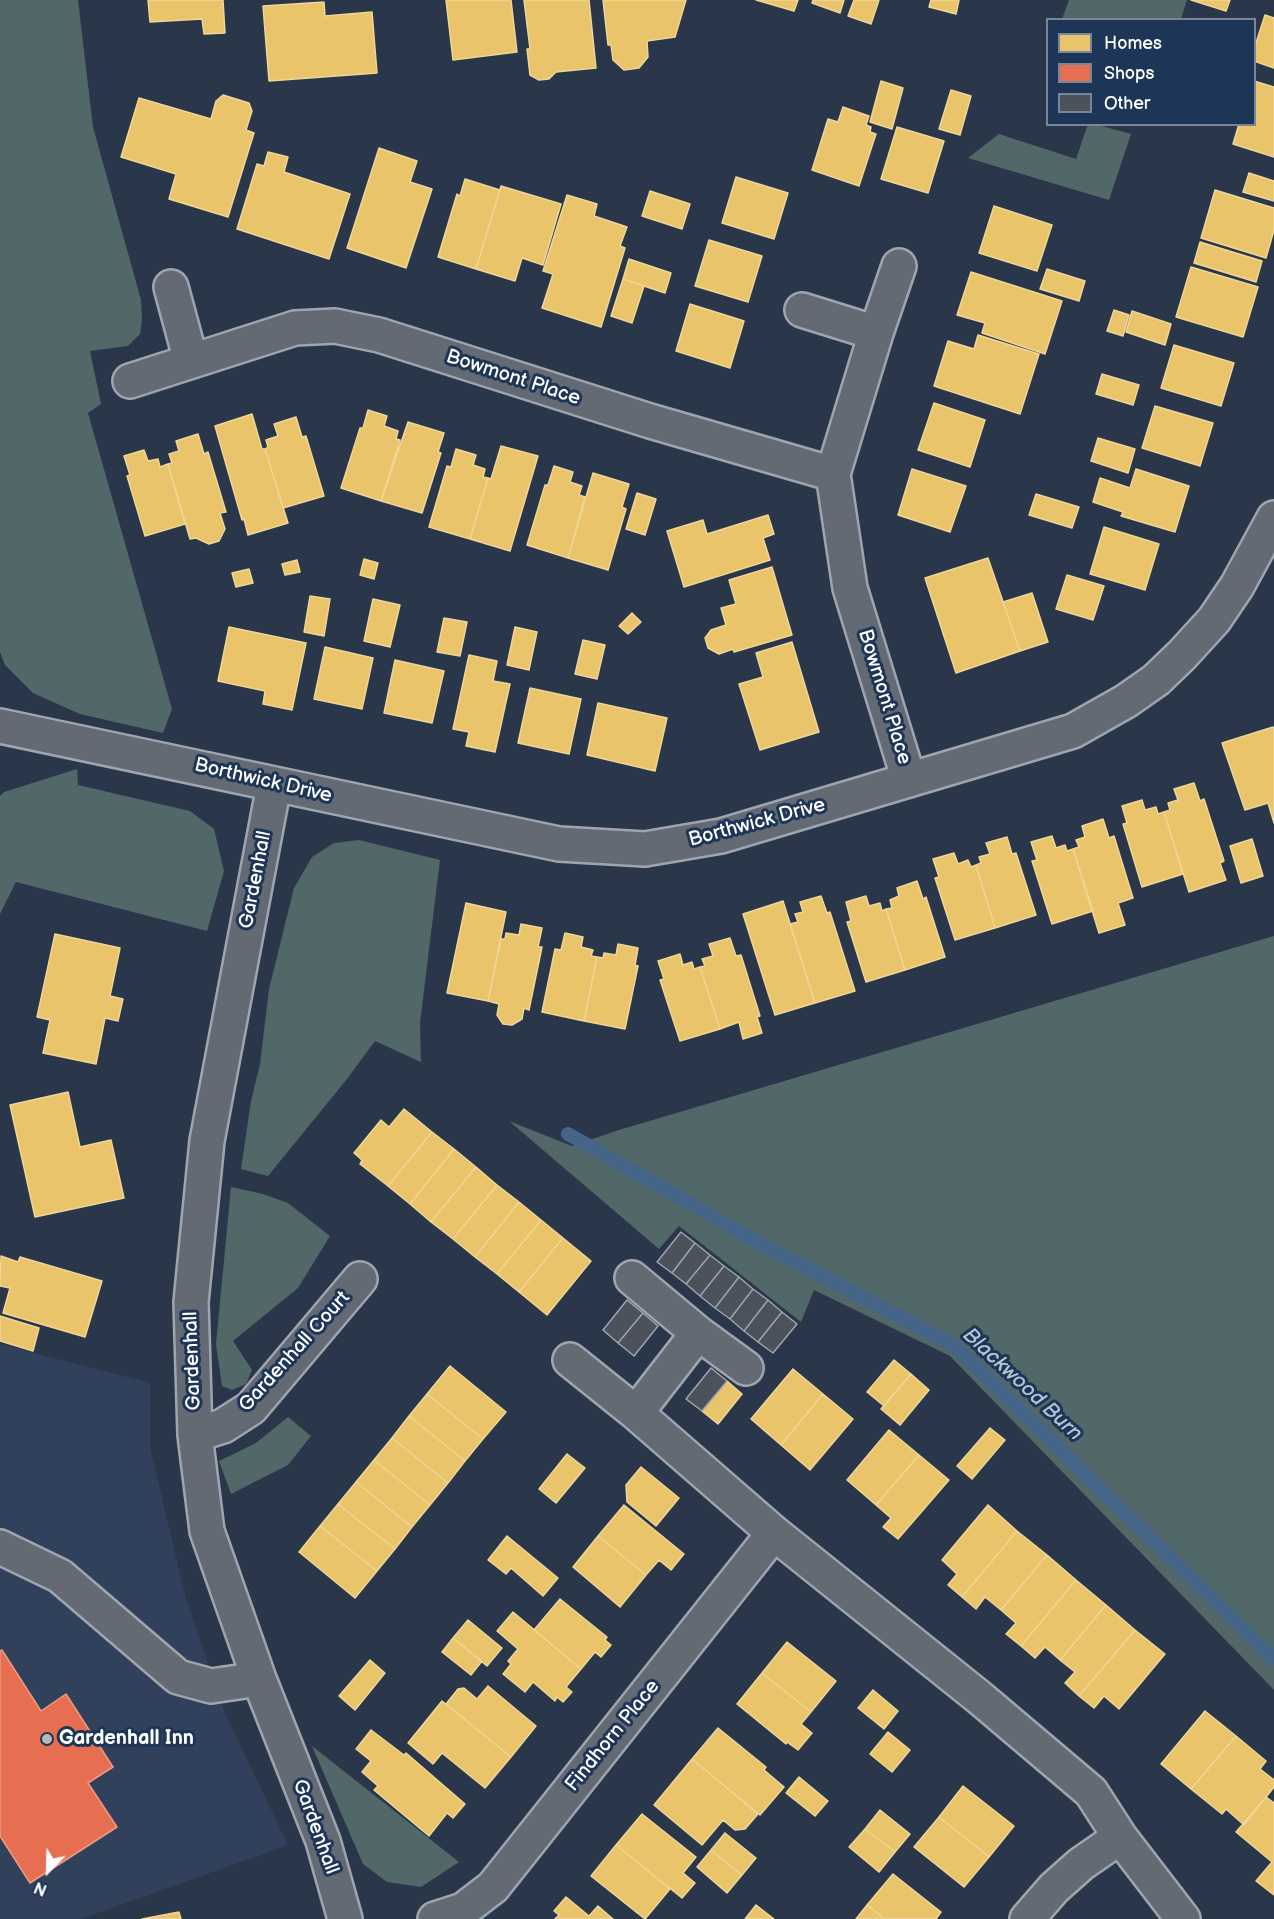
<!DOCTYPE html>
<html>
<head>
<meta charset="utf-8">
<style>
	body { margin:0 }
	#map { position:relative; width:1274px; height:1919px; overflow:hidden; background:#2a374a; font-family:"Balsamiq Sans",sans-serif }
	canvas { display:block }
	.legend { position:absolute; left:1046px; top:18px; width:210px; height:108px; box-sizing:border-box; background:#1d3557; border:2px solid #77869a; margin:0; padding:8px 10px; list-style:none; font-size:18px; color:#fff }
	.legend li { display:flex; align-items:center; gap:12px; height:30px }
	.legend b { width:30px; border:2px solid #77869a }
	.north { position:absolute; left:18px; top:1841px; width:60px; height:60px; -webkit-text-stroke:4px #1d3557; paint-order:stroke; rotate:203deg; font-size:16px; font-weight:700; line-height:24px; text-align:center; color:#fff }
	.north::after { content:''; display:block; margin:auto; width:21px; height:27px; background:#fff; clip-path:polygon(50% 0,100% 100%,50% 72%,0 100%) }
</style>
</head>
<body>
<div id="map">
<canvas width="1274" height="1919"></canvas>
<ul class="legend">
<li><b style="height:16px;background:#e9c46a"></b>Homes</li>
<li><b style="height:16px;background:#e76f51"></b>Shops</li>
<li><b style="height:16px;background:#4c525c"></b>Other</li>
</ul>
<div class="north">N</div>
</div>
<script>
const ctx = document.querySelector('canvas').getContext('2d');
ctx.lineJoin = 'round';
function fillPath(path, color) {
  ctx.fillStyle = color;
  ctx.fill(path, 'evenodd');
}
function shape(rows) {
  const path = new Path2D();
  for (const r of rows) {
    path.moveTo(r[0], r[1]);
    for (let i = 2; i < r.length; i += 2) path.lineTo(r[i], r[i + 1]);
  }
  return path;
}
function strokePath(path, color, width, dash) {
  ctx.strokeStyle = color;
  ctx.lineWidth = width;
  ctx.lineCap = dash ? 'butt' : 'round';
  ctx.setLineDash(dash || []);
  ctx.stroke(path);
}
function write(font, color, halo, rows, align = 'center') {
  ctx.font = font + ' "Balsamiq Sans",sans-serif';
  ctx.lineWidth = 6;
  ctx.setLineDash([]);
  ctx.textBaseline = 'middle';
  ctx.strokeStyle = halo;
  ctx.fillStyle = color;
  for (const [text, x, y, turn = 0] of rows) {
    ctx.save();
    ctx.translate(x, y);
    ctx.rotate((+turn || 0) * Math.PI / 180);
    ctx.textAlign = isNaN(turn) ? turn : align;
    if (halo) ctx.strokeText(text, 0, 0);
    ctx.fillText(text, 0, 0);
    ctx.restore();
  }
}
const built = shape([
	[0,1344,150,1383,150,1448,186,1599,227,1718,288,1845,81,1919,0,1919]
]);
const green = shape([
	[0,0,78,0,93,127,141,300,142,320,140,334,128,346,90,351,101,404,88,413,172,709,163,733,80,714,33,693,5,665,0,652],
	[1069,0,1187,0,1181,19,1062,19],
	[1088,124,1098,125,1131,134,1109,200,968,158,999,134,1076,159],
	[77,769,78,785,190,811,214,829,224,871,207,931,16,882,0,914,0,796,4,792],
	[359,840,440,860,420,1023,421,1062,375,1041,347,1079,268,1176,241,1169,251,1101,260,1064,269,989,294,888,312,857,334,843],
	[1274,936,1274,1690,950,1356,814,1290,801,1322,679,1226,659,1249,509,1121,572,1146,619,1130],
	[231,1187,263,1194,288,1203,330,1236,298,1288,233,1341,252,1370,246,1384,232,1390,222,1386,216,1344],
	[288,1417,311,1436,288,1465,231,1494,219,1461,256,1443],
	[312,1746,459,1862,421,1887,387,1882,363,1864]
]);
const homes = shape([
	[148,0,223,0,225,33,204,34,202,19,150,22,148,0],
	[446,0,511,0,517,52,453,60,446,0],
	[524,0,589,0,596,68,556,72,549,79,539,80,530,75,527,49,530,49,524,0],
	[603,0,686,0,675,37,647,41,648,57,639,68,624,70,613,60,611,45,608,45,603,0],
	[756,0,798,0,794,11,756,0],
	[813,0,844,0,840,13,812,3,813,0],
	[854,0,879,0,871,24,848,16,854,0],
	[931,0,959,0,956,14,929,7,931,0],
	[1191,0,1230,0,1226,11,1191,0],
	[324,2,325,16,372,12,377,73,269,81,263,6,324,2],
	[1265,15,1274,18,1274,68,1254,61,1254,49,1265,15],
	[881,81,903,88,892,129,870,122,881,81],
	[1254,81,1274,87,1274,157,1233,144,1239,124,1254,124,1254,81],
	[951,90,971,96,960,135,939,129,951,90],
	[223,95,249,103,252,111,246,130,254,133,228,217,169,199,176,174,121,157,139,98,211,119,216,101,223,95],
	[843,107,869,116,866,125,871,127,870,132,876,134,859,186,812,170,828,119,838,122,843,107],
	[897,127,944,141,928,193,881,179,897,127],
	[379,148,417,161,410,182,432,189,406,268,347,248,379,148],
	[268,152,288,157,284,172,350,194,329,259,237,229,257,164,264,166,268,152],
	[1249,173,1274,181,1274,201,1243,192,1249,173],
	[736,177,788,193,774,239,722,223,736,177],
	[465,179,500,190,476,269,438,257,457,194,460,196,465,179],
	[501,186,561,204,543,265,522,258,515,281,476,269,501,186],
	[1215,190,1274,208,1274,230,1266,258,1201,238,1215,190],
	[650,191,690,204,682,229,642,216,650,191],
	[567,195,597,204,594,216,627,227,620,246,625,248,601,327,542,308,553,274,543,271,567,195],
	[994,206,1052,225,1037,271,979,253,994,206],
	[709,240,762,256,748,302,695,286,709,240],
	[1200,242,1262,261,1256,282,1194,263,1200,242],
	[629,259,671,273,665,293,623,279,629,259],
	[1191,267,1258,287,1243,337,1176,317,1191,267],
	[1047,269,1085,281,1079,301,1040,289,1047,269],
	[971,272,1062,301,1045,354,982,333,985,323,957,315,971,272],
	[623,279,644,286,632,323,611,316,623,279],
	[690,304,744,321,730,368,676,351,690,304],
	[1114,310,1129,315,1123,336,1107,331,1114,310],
	[1132,311,1171,324,1165,345,1126,332,1132,311],
	[978,335,1039,354,1020,414,934,386,948,341,974,349,978,335],
	[1174,345,1234,363,1221,406,1161,388,1174,345],
	[1102,374,1139,385,1133,405,1096,394,1102,374],
	[934,403,985,420,970,467,918,450,934,403],
	[1155,406,1213,423,1200,466,1142,448,1155,406],
	[368,410,387,416,384,426,398,431,396,439,400,440,381,501,341,488,360,428,363,428,368,410],
	[252,414,262,449,265,449,288,523,248,535,244,519,242,520,215,426,252,414],
	[296,417,302,437,306,436,324,496,283,508,265,449,268,447,266,440,278,436,274,424,296,417],
	[408,422,444,433,438,452,441,453,422,513,381,501,408,422],
	[198,434,204,454,208,452,226,512,220,513,225,529,219,541,209,544,196,538,190,539,168,464,172,463,169,454,179,451,176,441,198,434],
	[1098,438,1135,449,1128,473,1091,461,1098,438],
	[501,446,538,456,510,551,470,539,488,478,491,479,501,446],
	[456,449,476,455,473,465,485,469,483,477,488,478,470,539,429,527,447,466,451,467,456,449],
	[144,450,148,461,158,459,160,467,168,464,185,524,145,536,127,476,130,475,124,456,144,450],
	[554,466,573,472,570,482,582,486,579,495,585,497,568,558,527,545,545,485,548,485,554,466],
	[912,469,966,486,950,532,898,515,912,469],
	[1136,469,1189,486,1175,532,1121,516,1123,512,1093,502,1100,478,1130,488,1136,469],
	[593,473,629,484,622,507,626,509,608,570,568,558,593,473],
	[637,493,656,499,645,535,626,529,637,493],
	[1036,494,1079,507,1072,528,1029,515,1036,494],
	[768,515,774,534,763,538,770,560,684,587,667,531,703,520,707,534,768,515],
	[1104,527,1159,544,1145,590,1090,574,1104,527],
	[988,558,1020,651,956,673,925,578,988,558],
	[364,559,378,563,374,579,360,575,364,559],
	[297,560,300,572,285,575,282,564,297,560],
	[772,567,792,635,734,652,733,649,719,654,708,648,705,638,711,630,726,625,721,608,736,604,729,580,772,567],
	[249,569,253,583,236,587,232,573,249,569],
	[1067,575,1104,586,1093,620,1056,609,1067,575],
	[1032,593,1048,642,1020,651,1003,602,1032,593],
	[310,596,330,599,324,636,304,632,310,596],
	[373,599,400,605,390,647,364,641,373,599],
	[632,613,641,622,628,634,619,626,632,613],
	[444,618,467,622,460,656,437,652,444,618],
	[229,627,306,643,292,710,263,704,265,691,218,681,229,627],
	[515,627,537,632,529,670,507,665,515,627],
	[583,640,605,645,597,679,575,674,583,640],
	[792,642,819,732,760,750,739,684,763,677,756,653,792,642],
	[325,647,373,658,362,709,314,699,325,647],
	[469,655,497,661,493,681,510,684,495,752,466,746,469,732,453,729,469,655],
	[395,660,444,671,432,723,384,713,395,660],
	[530,688,581,699,569,754,518,743,530,688],
	[598,703,667,718,655,771,587,755,598,703],
	[1273,727,1274,729,1274,823,1268,803,1245,810,1222,743,1273,727],
	[1194,783,1200,801,1204,799,1224,861,1220,863,1226,880,1189,892,1164,812,1170,810,1168,803,1178,800,1174,789,1194,783],
	[1142,800,1145,810,1156,807,1158,814,1164,812,1183,874,1142,887,1123,824,1127,823,1122,806,1142,800],
	[1103,819,1109,838,1114,836,1133,898,1118,903,1125,925,1099,933,1073,849,1079,847,1076,840,1085,837,1082,826,1103,819],
	[1052,836,1056,848,1065,845,1067,851,1073,849,1093,911,1052,924,1032,861,1037,860,1031,842,1052,836],
	[1007,837,1012,854,1016,853,1036,915,995,928,976,865,981,863,979,857,990,854,986,843,1007,837],
	[1252,839,1263,876,1241,883,1230,846,1252,839],
	[954,853,958,864,968,860,971,867,976,865,995,928,955,940,935,878,939,877,933,859,954,853],
	[917,881,923,899,926,897,945,957,905,970,886,909,892,908,890,900,899,896,897,888,917,881],
	[821,896,827,913,830,912,855,991,815,1003,790,924,798,922,795,914,803,912,800,902,821,896],
	[866,896,869,906,880,903,882,911,886,909,905,970,866,982,847,922,851,921,846,902,866,896],
	[783,901,815,1003,775,1015,743,914,783,901],
	[466,903,506,912,488,1001,447,993,466,903],
	[521,924,542,928,538,947,542,947,529,1010,524,1008,522,1019,512,1025,503,1024,497,1015,499,1004,488,1001,501,939,505,939,506,933,519,935,521,924],
	[565,933,583,937,581,947,593,950,591,956,597,957,584,1021,542,1012,555,949,561,950,565,933],
	[55,934,120,948,110,996,123,999,118,1021,105,1018,96,1064,43,1053,50,1020,37,1017,55,934],
	[730,938,736,956,741,955,760,1016,757,1017,762,1033,743,1039,739,1022,720,1029,700,967,705,966,702,959,713,956,709,944,730,938],
	[618,944,638,948,635,965,638,966,625,1029,584,1021,597,957,603,958,604,953,616,955,618,944],
	[680,954,683,965,692,962,694,969,700,967,720,1029,680,1041,660,980,664,979,658,961,680,954],
	[68,1092,80,1147,111,1140,124,1198,35,1217,10,1105,68,1092],
	[404,1109,432,1132,388,1186,360,1164,362,1160,354,1153,381,1120,389,1127,404,1109],
	[432,1132,454,1149,410,1204,388,1186,432,1132],
	[454,1149,476,1167,431,1222,410,1204,454,1149],
	[476,1167,497,1185,453,1239,431,1222,476,1167],
	[497,1185,519,1202,475,1257,453,1239,497,1185],
	[519,1202,541,1220,497,1274,475,1257,519,1202],
	[541,1220,563,1238,519,1292,497,1274,541,1220],
	[563,1238,591,1261,547,1315,519,1292,563,1238],
	[1,1256,18,1262,20,1257,102,1281,85,1337,3,1313,10,1288,0,1286,1,1256],
	[0,1316,39,1328,33,1351,0,1341,0,1316],
	[894,1360,911,1374,884,1406,867,1392,894,1360],
	[450,1366,506,1412,483,1439,427,1394,450,1366],
	[793,1369,823,1394,781,1445,751,1419,793,1369],
	[911,1374,929,1390,900,1425,881,1409,911,1374],
	[727,1381,742,1394,718,1424,702,1411,727,1381],
	[427,1394,483,1439,465,1461,409,1416,427,1394],
	[823,1394,853,1419,810,1470,781,1445,823,1394],
	[409,1416,465,1461,448,1483,392,1438,409,1416],
	[990,1428,1005,1440,972,1479,957,1466,990,1428],
	[889,1430,919,1455,876,1505,847,1480,889,1430],
	[392,1438,448,1483,430,1505,374,1460,392,1438],
	[567,1454,585,1468,556,1503,539,1489,567,1454],
	[919,1455,949,1480,898,1539,883,1527,891,1518,876,1505,919,1455],
	[374,1460,430,1505,412,1527,356,1482,374,1460],
	[641,1467,679,1498,656,1526,627,1502,626,1485,641,1467],
	[356,1482,412,1527,395,1549,338,1504,356,1482],
	[338,1504,395,1549,377,1571,320,1526,338,1504],
	[624,1505,684,1554,671,1570,659,1560,646,1575,598,1536,624,1505],
	[988,1505,1017,1531,962,1597,948,1585,957,1574,942,1560,988,1505],
	[320,1526,377,1571,355,1598,299,1552,320,1526],
	[1017,1531,1047,1555,1001,1610,985,1597,976,1609,962,1597,1017,1531],
	[507,1536,558,1578,543,1596,511,1568,506,1574,488,1560,507,1536],
	[598,1536,646,1575,620,1607,573,1567,598,1536],
	[1047,1555,1076,1580,1021,1646,1006,1634,1016,1623,1001,1610,1047,1555],
	[1076,1580,1106,1605,1060,1660,1045,1647,1035,1658,1021,1646,1076,1580],
	[560,1599,607,1637,605,1640,611,1645,601,1657,595,1652,581,1669,534,1630,560,1599],
	[1106,1605,1135,1630,1079,1696,1065,1683,1075,1672,1060,1660,1106,1605],
	[513,1612,581,1669,566,1687,572,1692,563,1702,557,1697,555,1701,533,1682,525,1692,503,1674,511,1664,508,1661,518,1649,497,1631,513,1612],
	[468,1620,502,1648,487,1666,453,1638,468,1620],
	[1135,1630,1165,1654,1119,1709,1104,1696,1094,1708,1079,1696,1135,1630],
	[453,1638,482,1661,471,1675,442,1652,453,1638],
	[787,1642,836,1681,811,1712,762,1673,787,1642],
	[370,1660,385,1673,355,1710,339,1696,370,1660],
	[762,1673,811,1712,801,1724,812,1733,798,1750,787,1742,786,1744,737,1704,762,1673],
	[488,1686,536,1726,511,1757,446,1704,458,1689,464,1688,477,1699,488,1686],
	[873,1690,898,1711,884,1729,858,1708,873,1690],
	[442,1701,511,1757,485,1788,442,1753,433,1764,408,1743,442,1701],
	[1205,1711,1236,1736,1191,1789,1161,1764,1205,1711],
	[718,1728,766,1767,764,1770,784,1787,760,1815,692,1759,718,1728],
	[371,1730,404,1755,406,1753,465,1804,453,1818,447,1813,429,1836,374,1790,378,1786,362,1772,371,1761,356,1749,371,1730],
	[888,1732,910,1750,892,1772,870,1754,888,1732],
	[1236,1736,1266,1761,1260,1769,1274,1780,1274,1787,1244,1825,1226,1809,1222,1814,1191,1789,1236,1736],
	[692,1759,758,1814,745,1829,735,1830,723,1820,702,1845,654,1805,692,1759],
	[799,1777,828,1801,815,1816,786,1793,799,1777],
	[963,1786,1014,1826,989,1857,939,1817,963,1786],
	[1266,1797,1274,1803,1274,1895,1256,1881,1272,1862,1236,1832,1266,1797],
	[880,1810,910,1834,895,1852,865,1829,880,1810],
	[642,1814,696,1857,683,1873,695,1883,682,1898,616,1845,642,1814],
	[939,1817,989,1857,964,1887,914,1847,939,1817],
	[865,1829,895,1852,879,1872,849,1847,865,1829],
	[725,1833,756,1858,742,1875,711,1850,725,1833],
	[616,1845,670,1889,645,1919,591,1876,616,1845],
	[711,1850,742,1875,727,1893,697,1867,711,1850],
	[893,1874,941,1912,936,1919,885,1919,867,1905,893,1874],
	[566,1897,589,1916,598,1906,613,1919,555,1919,559,1915,554,1911,566,1897],
	[756,1905,774,1919,745,1919,756,1905],
	[867,1905,885,1919,856,1919,867,1905],
	[179,1912,181,1919,142,1919,179,1912]
]);
const shops = shape([
	[2,1650,41,1711,66,1694,113,1767,88,1783,117,1827,30,1883,0,1836,0,1651,2,1650]
]);
const stream = shape([
	[568,1134,763,1245,955,1346,1274,1659]
]);
const building = shape([
	[681,1232,695,1243,672,1273,657,1262,681,1232],
	[695,1243,710,1255,686,1284,672,1273,695,1243],
	[710,1255,724,1266,700,1296,686,1284,710,1255],
	[724,1266,739,1277,715,1308,700,1296,724,1266],
	[739,1277,753,1289,730,1319,715,1308,739,1277],
	[753,1289,768,1300,744,1331,730,1319,753,1289],
	[627,1300,643,1313,618,1343,603,1330,627,1300],
	[768,1300,782,1312,758,1342,744,1331,768,1300],
	[782,1312,797,1324,773,1353,758,1342,782,1312],
	[643,1313,658,1326,634,1356,618,1343,643,1313],
	[711,1368,727,1381,702,1411,686,1399,711,1368]
]);
const minor = shape([
	[899,266,876,333,833,474,850,588,909,780],
	[171,287,191,361],
	[802,310,876,333],
	[130,381,295,328,335,326,379,335,650,421,833,474],
	[0,726,559,844,645,849,721,836,1073,731,1126,701,1156,680,1182,655,1214,620,1237,586,1274,518],
	[274,785,207,1141,191,1302,195,1435,207,1531,259,1679,323,1841,345,1919],
	[632,1278,698,1333,746,1368],
	[570,1360,636,1413,774,1533,980,1698,1091,1792,1120,1837,1183,1919],
	[636,1413,698,1333],
	[195,1435,223,1426,251,1408,360,1279],
	[0,1547,60,1576,178,1677,211,1686,259,1679],
	[435,1919,463,1910,493,1887,774,1533],
	[1027,1919,1054,1888,1081,1864,1120,1837]
]);
const markers = [
	[47,1739,6,"#b4b9c0"]
];
const streetNames = [
	["Bowmont Place",513,378,18],
	["Bowmont Place",884,697,73],
	["Borthwick Drive",263,781,13],
	["Borthwick Drive",757,823,-15],
	["Gardenhall",256,880,-79],
	["Gardenhall Court",295,1352,-48],
	["Gardenhall",193,1361,-92],
	["Findhorn Place",613,1736,-51],
	["Gardenhall",315,1827,70]
];
const poiNames = [
	["Gardenhall Inn",59,1739]
];
const waterNames = [
	["Blackwood Burn",1022,1385,43]
];
fillPath(built, '#32415b');
fillPath(green, '#526767');
fillPath(homes, '#e9c46a');
strokePath(homes, '#f0d697', 1.5);
fillPath(shops, '#e76f51');
strokePath(shops, '#ee9a85', 1.5);
strokePath(stream, '#446588', 14);
fillPath(building, '#4c525c');
strokePath(building, '#9fa5ae', 1.5);
strokePath(minor, '#9fa5ae', 38);
strokePath(minor, '#636a74', 33);
for (const [x, y, r, color] of markers) {
  const dot = new Path2D();
  dot.arc(x, y, r, 0, 2 * Math.PI);
  ctx.fillStyle = color;
  ctx.fill(dot);
  strokePath(dot, '#1d3557', 2);
}
write('20px', '#fff', '#1d3557', streetNames);
write('bold 20px', '#fff', '#1d3557', poiNames, 'left');
write('italic 21px', '#b5c3d2', '#1d3557', waterNames);
</script>
</body>
</html>
